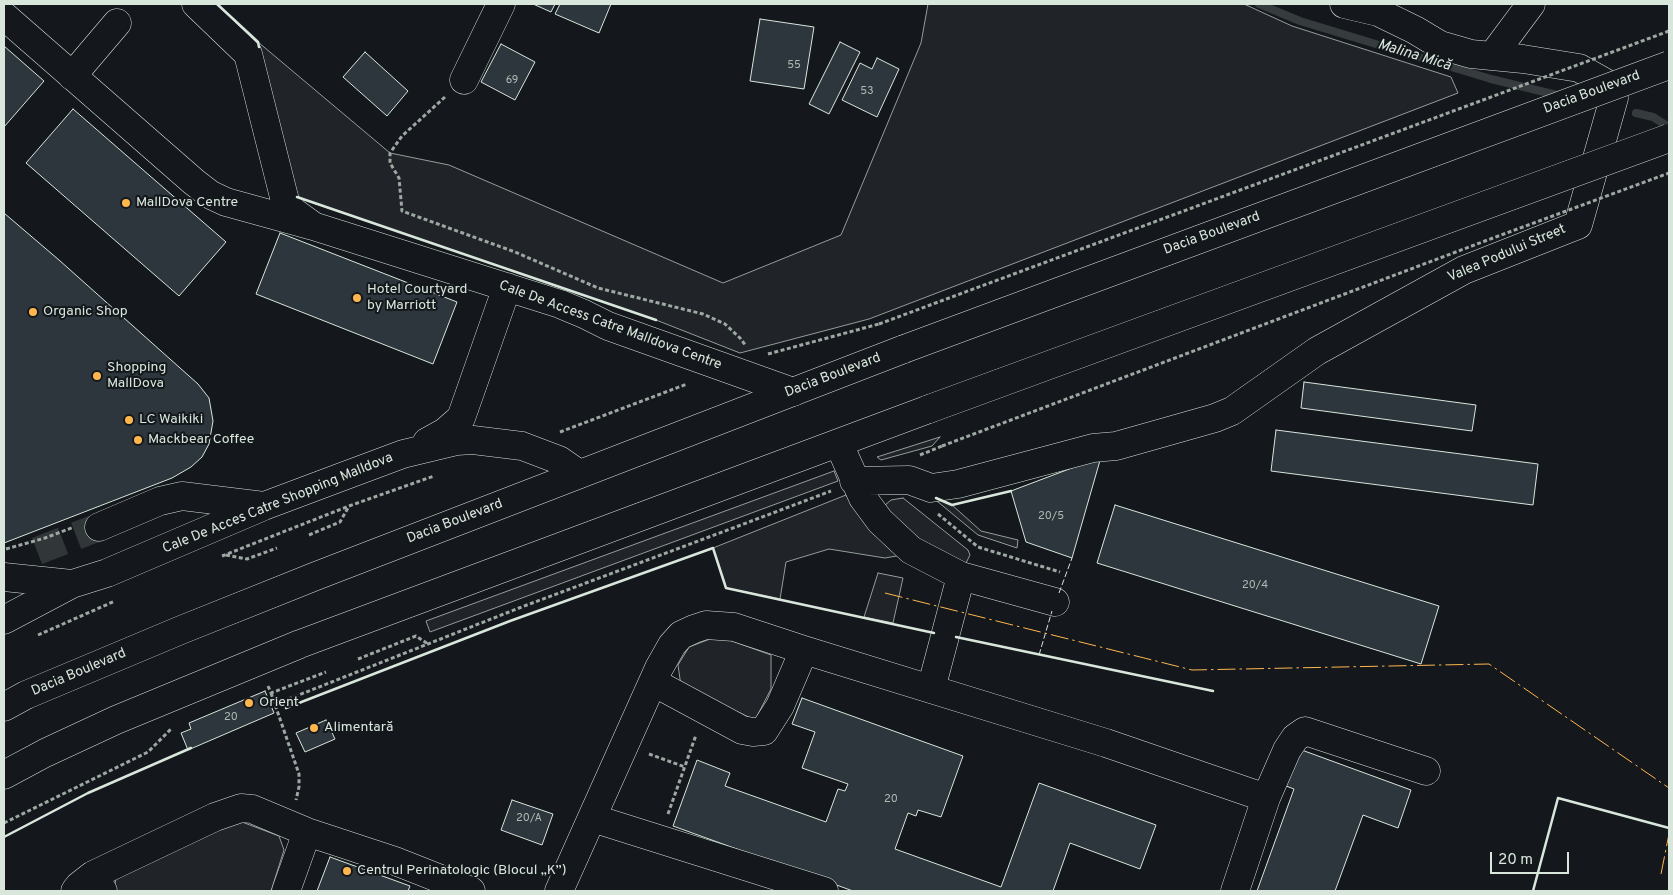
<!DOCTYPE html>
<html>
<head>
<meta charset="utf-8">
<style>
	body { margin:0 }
	#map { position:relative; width:1673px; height:895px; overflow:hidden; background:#14181c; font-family:Overpass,sans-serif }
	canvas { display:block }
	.frame { position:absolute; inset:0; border:5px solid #d8e6dc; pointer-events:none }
	.scale { position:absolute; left:1490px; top:852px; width:79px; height:22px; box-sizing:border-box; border:2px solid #d8e6dc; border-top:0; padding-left:6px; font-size:15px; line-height:18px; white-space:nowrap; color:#d8e6dc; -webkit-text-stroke:4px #14181c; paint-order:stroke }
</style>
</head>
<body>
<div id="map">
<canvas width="1673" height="895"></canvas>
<div class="frame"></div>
<div class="scale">20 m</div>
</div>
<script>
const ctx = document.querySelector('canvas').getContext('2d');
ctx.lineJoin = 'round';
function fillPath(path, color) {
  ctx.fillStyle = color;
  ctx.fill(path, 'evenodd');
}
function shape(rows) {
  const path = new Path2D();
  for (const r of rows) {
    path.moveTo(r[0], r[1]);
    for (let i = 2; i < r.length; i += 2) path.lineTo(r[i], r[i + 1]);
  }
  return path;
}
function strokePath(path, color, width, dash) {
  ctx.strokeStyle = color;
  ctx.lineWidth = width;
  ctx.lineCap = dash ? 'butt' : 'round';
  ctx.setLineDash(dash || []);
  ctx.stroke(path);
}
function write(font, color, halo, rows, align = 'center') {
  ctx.font = font + ' Overpass,sans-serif';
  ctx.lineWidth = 4;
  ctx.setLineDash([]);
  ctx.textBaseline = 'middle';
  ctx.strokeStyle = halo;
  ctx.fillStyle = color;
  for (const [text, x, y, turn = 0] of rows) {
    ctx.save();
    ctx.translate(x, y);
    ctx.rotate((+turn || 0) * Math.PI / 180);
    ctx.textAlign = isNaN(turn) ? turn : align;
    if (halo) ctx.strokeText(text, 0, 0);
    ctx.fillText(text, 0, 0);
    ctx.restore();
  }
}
const green = shape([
	[928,4,1244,4,1292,26,1451,77,1458,93,869,319,740,353,656,320,296,197,258,42,390,153,449,165,723,283,841,235,921,43,928,4],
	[940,437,932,446,881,460,877,457,940,437],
	[834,471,838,481,430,632,426,621,834,471],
	[846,495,862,516,902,555,885,558,829,549,786,562,780,599,726,588,713,548,846,495],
	[932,497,952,505,981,531,1018,540,1017,548,978,535,932,497],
	[903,498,968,550,970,555,965,565,961,566,901,528,884,506,891,500,903,498],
	[878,573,903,578,893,623,864,617,878,573],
	[718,636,771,655,771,689,755,720,681,686,678,665,689,647,718,636],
	[234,819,279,836,284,850,271,891,116,891,114,887,118,872,234,819]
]);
const stream = shape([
	[1259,4,1300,21,1491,79,1561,96],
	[1636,113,1653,117,1669,127]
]);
const building = shape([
	[533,4,555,4,551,12,533,4],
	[560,4,611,4,599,33,555,14,560,4],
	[760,19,814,27,804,89,750,81,760,19],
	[840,42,860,52,829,114,809,104,840,42],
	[501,44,535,62,515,100,481,82,501,44],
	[4,46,44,81,4,127,4,46],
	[365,52,408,91,387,116,343,77,365,52],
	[877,58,899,69,877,117,842,100,860,63,872,69,877,58],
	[73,109,226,242,179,296,26,163,73,109],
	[4,213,59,260,198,384,209,398,213,421,209,444,202,457,191,467,172,478,4,543,4,213],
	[280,233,457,302,433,364,256,294,280,233],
	[1304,382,1476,405,1472,431,1301,408,1304,382],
	[1276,430,1538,464,1533,505,1271,471,1276,430],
	[1101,457,1072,558,1026,542,1011,491,1101,457],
	[1115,505,1439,606,1421,664,1097,563,1115,505],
	[265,691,274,713,188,750,181,733,191,729,189,723,265,691],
	[802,698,963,756,941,817,918,810,916,816,908,813,895,849,1001,887,1039,783,1156,825,1140,869,1070,843,1053,891,853,891,673,826,697,760,730,773,725,786,826,822,838,789,845,791,848,784,802,768,815,732,792,724,802,698],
	[326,720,335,739,305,752,296,733,326,720],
	[1299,749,1411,790,1398,828,1363,815,1335,891,1257,891,1294,789,1286,786,1299,749],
	[512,800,553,814,542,845,501,830,512,800],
	[330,857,410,886,408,891,317,891,330,857]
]);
const minorTunnel = shape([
	[37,551,99,527]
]);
const path = shape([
	[445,97,402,136,390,153,390,163,399,178,402,211,515,252,598,288,703,314,725,324,740,338,746,346],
	[768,354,879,324],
	[560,432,687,384],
	[920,455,942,446],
	[938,514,978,547,1060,572],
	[309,535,340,522,349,506],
	[6,549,45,538,74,527],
	[226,555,247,559,277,548],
	[222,556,349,506,434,476],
	[38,635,115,601],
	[358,659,416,636,428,644],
	[268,686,271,693,326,672],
	[271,693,299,774,299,787,296,800],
	[276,704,519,608,741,525,831,491],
	[649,754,685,767],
	[668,814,696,735],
	[4,823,148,752,172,728]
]);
const minor = shape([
	[196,4,248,54,284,197,287,205,294,212,312,225],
	[4,16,194,182,211,195,226,202,313,226,560,304,584,314,608,326,793,392],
	[1493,55,1531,4],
	[72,76,117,23],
	[464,80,501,4],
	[427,442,445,432,461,418,507,287],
	[839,444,863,498,880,521,911,550,961,576,1055,602],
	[854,481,909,480,931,488,958,484,1093,448,1116,446,1215,418,1232,411,1317,351,1464,270,1578,225,1614,98,1604,82,1579,68,1523,59,1471,54,1440,45,1415,30,1378,12,1344,4],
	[99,527,160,501,182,496,264,506],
	[4,577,72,584,107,573,264,506,344,476,403,454,457,441,473,440,522,446,559,460,579,474],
	[4,620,72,584],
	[653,682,742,730,753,732,764,731,780,706,804,650],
	[931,689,961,576],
	[1266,798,1287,750,1295,738,1305,731,1426,771],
	[592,818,824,891],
	[75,891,79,886,93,875],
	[103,891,93,875,215,817,241,808,252,809,307,832,395,861,471,891],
	[286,891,307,832],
	[559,891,659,668,672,645,681,635,694,629,706,625,734,627,804,650,1106,743,1266,798,1235,891]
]);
const highway = shape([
	[4,707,26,695,181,630,316,576,904,349],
	[4,775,45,753,116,720,300,644,929,409]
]);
const pathBridge = shape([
	[879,324,1669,31],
	[942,446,1485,241,1669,173]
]);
const highwayBridge = shape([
	[904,349,1669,65],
	[929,409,1669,138]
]);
const fence = shape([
	[1059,593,1072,558],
	[1039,655,1052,611]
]);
const wall = shape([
	[217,4,258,42,259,47],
	[297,197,656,320],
	[936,498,952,505,1011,491],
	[956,637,1213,691],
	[286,708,510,621,713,548,726,588,934,633],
	[4,837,88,793,191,748],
	[1533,891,1558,798,1669,828]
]);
const power = shape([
	[885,593,1192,670,1489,664,1669,788],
	[1661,874,1669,834]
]);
const markers = [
	[126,203,5,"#ffb74d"],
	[357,298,5,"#ffb74d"],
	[33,312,5,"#ffb74d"],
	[97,376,5,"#ffb74d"],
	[129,420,5,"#ffb74d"],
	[138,440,5,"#ffb74d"],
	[249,703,5,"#ffb74d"],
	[314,728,5,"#ffb74d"],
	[347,871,5,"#ffb74d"]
];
const numberNames = [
	["55",794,66],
	["69",512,81],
	["53",867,92],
	["20/5",1051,517],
	["20/4",1255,586],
	["20",231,718],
	["20",891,800],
	["20/A",529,819]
];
const streetNames = [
	["Dacia Boulevard",1592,93,-20],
	["Dacia Boulevard",1212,234,-20],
	["Valea Podului Street",1507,254,-23],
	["Cale De Access Catre Malldova Centre",610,326,20],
	["Dacia Boulevard",833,376,-21],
	["Cale De Acces Catre Shopping Malldova",278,504,-22],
	["Dacia Boulevard",455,522,-21],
	["Dacia Boulevard",79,673,-23]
];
const poiNames = [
	["MallDova Centre",136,203],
	["Hotel Courtyard",367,290],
	["by Marriott",367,306],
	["Organic Shop",43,312],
	["Shopping",107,368],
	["MallDova",107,384],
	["LC Waikiki",139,420],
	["Mackbear Coffee",148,440],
	["Orient",259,703],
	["Alimentară",324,728],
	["Centrul Perinatologic (Blocul „K”)",357,871]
];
const waterNames = [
	["Malina Mică",1414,56,17]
];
fillPath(green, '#202428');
strokePath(green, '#939e99', 1);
strokePath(stream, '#363b3e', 8);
fillPath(building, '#2c363c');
strokePath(building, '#d8e6dc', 1);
strokePath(minorTunnel, '#313739', 28, [28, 14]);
strokePath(minor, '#d8e6dc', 29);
strokePath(highway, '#d8e6dc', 29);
strokePath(path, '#9da8a2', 3, [4, 2.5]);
strokePath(minor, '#14181c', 28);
strokePath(highway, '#14181c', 28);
strokePath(highwayBridge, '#d8e6dc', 29, []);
strokePath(pathBridge, '#9da8a2', 3, [4, 2.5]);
strokePath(highwayBridge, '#14181c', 28);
strokePath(fence, '#d8e6dc', 1, [6, 2.5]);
strokePath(wall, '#d8e6dc', 2.5);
strokePath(power, '#ffb74d', 1, [18, 4, 2.5, 4]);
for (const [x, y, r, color] of markers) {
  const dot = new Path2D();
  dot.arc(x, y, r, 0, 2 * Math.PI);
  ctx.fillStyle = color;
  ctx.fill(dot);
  strokePath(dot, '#14181c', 2);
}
write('11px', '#adbab4', null, numberNames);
write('14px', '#d8e6dc', '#14181c', streetNames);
write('14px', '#d8e6dc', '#14181c', poiNames, 'left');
write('italic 15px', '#d8e6dc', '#14181c', waterNames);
</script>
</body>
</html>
